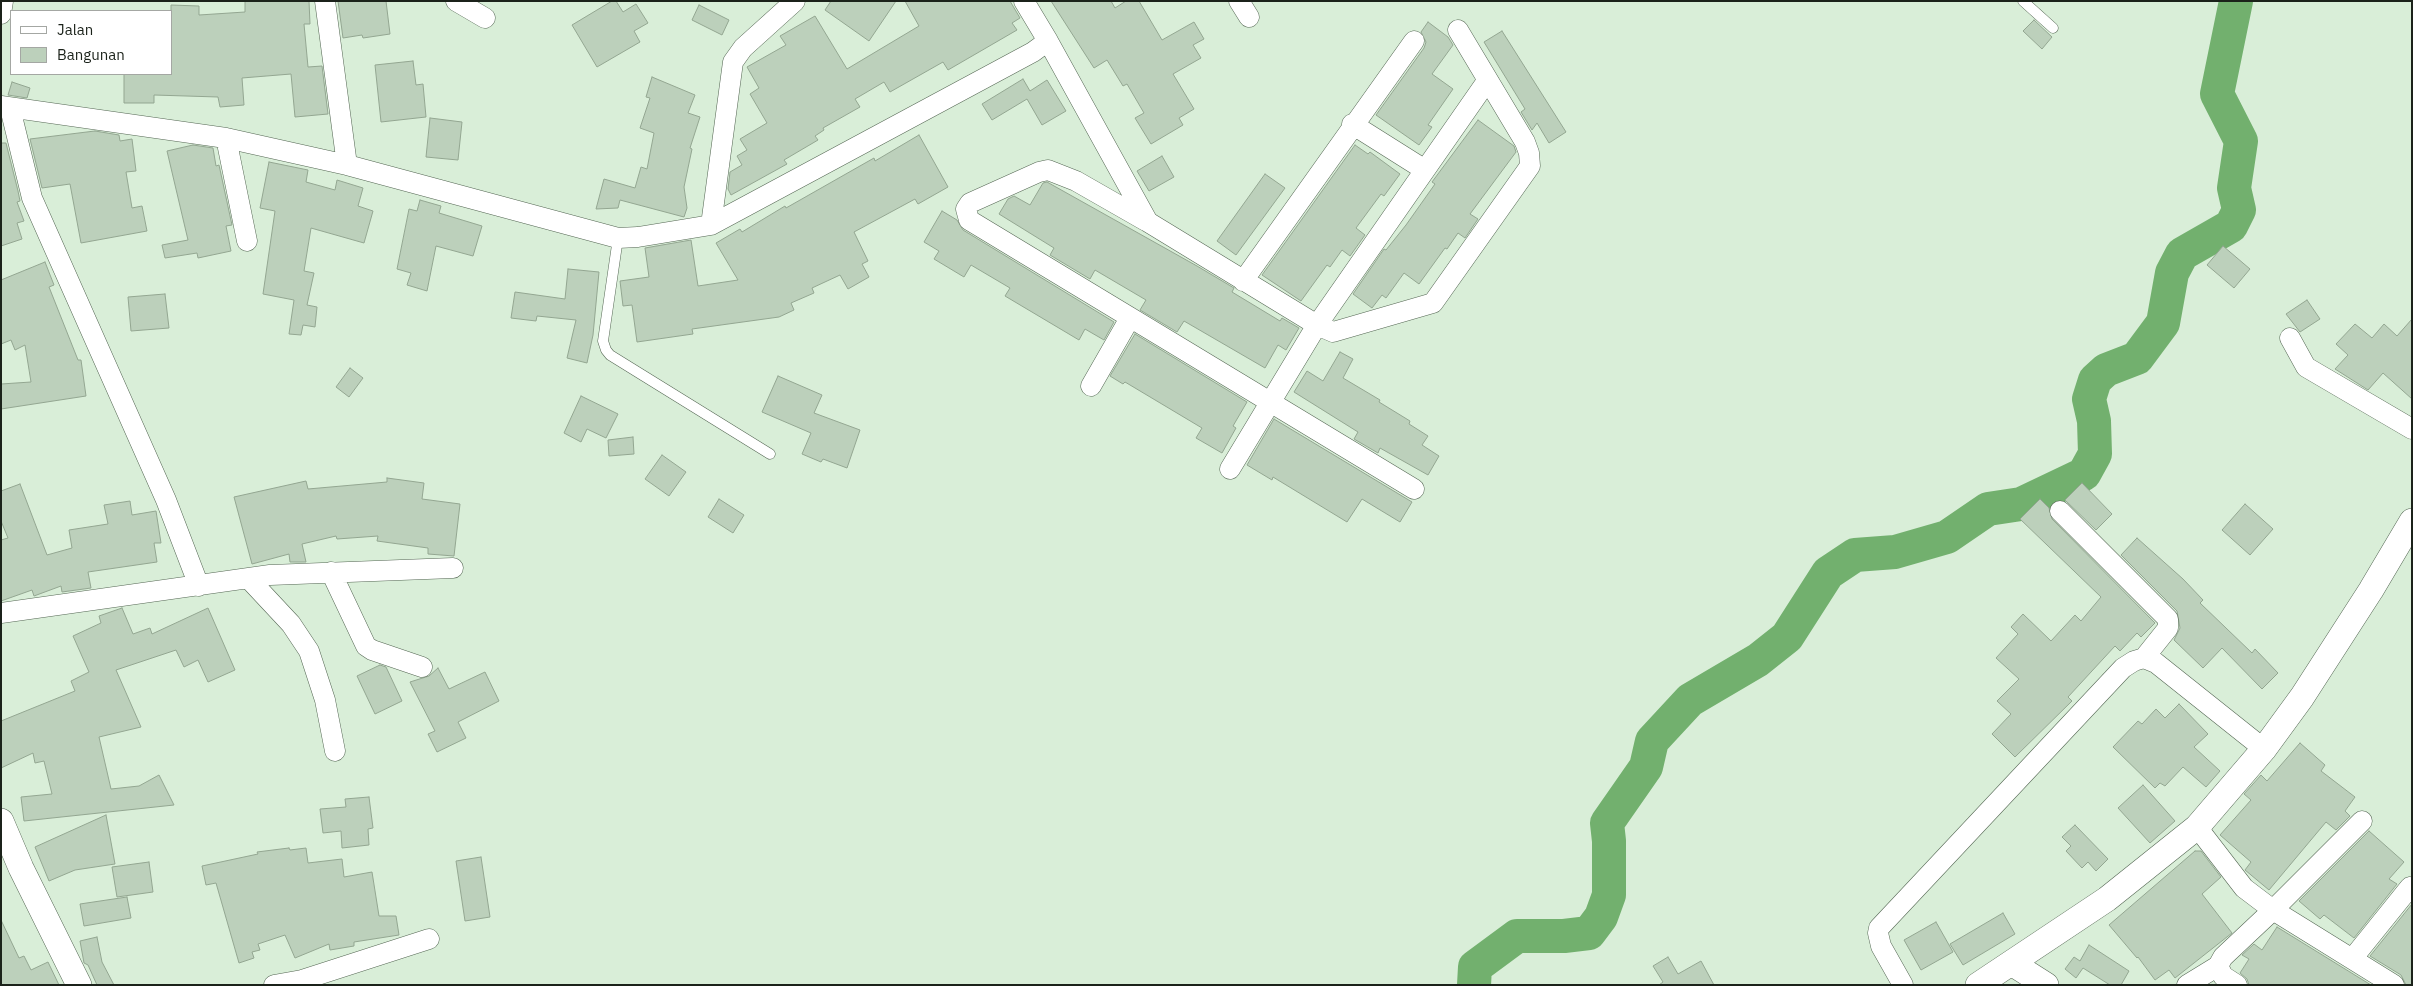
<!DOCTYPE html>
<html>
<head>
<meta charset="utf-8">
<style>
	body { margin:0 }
	#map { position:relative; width:2413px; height:986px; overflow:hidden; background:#d9eed8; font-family:"IBM Plex Sans",sans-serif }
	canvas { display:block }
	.frame { position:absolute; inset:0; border:2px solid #1b221a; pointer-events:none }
	.legend { position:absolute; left:10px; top:10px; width:162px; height:65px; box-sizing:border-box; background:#fff; border:1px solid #a4a7a3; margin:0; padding:6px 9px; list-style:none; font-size:15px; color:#1b221a }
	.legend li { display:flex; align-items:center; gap:10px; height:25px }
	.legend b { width:25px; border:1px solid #a4a7a3 }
</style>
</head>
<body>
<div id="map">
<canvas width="2413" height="986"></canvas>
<div class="frame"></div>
<ul class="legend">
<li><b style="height:6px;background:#fff"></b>Jalan</li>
<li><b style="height:14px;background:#bcd0bb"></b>Bangunan</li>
</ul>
</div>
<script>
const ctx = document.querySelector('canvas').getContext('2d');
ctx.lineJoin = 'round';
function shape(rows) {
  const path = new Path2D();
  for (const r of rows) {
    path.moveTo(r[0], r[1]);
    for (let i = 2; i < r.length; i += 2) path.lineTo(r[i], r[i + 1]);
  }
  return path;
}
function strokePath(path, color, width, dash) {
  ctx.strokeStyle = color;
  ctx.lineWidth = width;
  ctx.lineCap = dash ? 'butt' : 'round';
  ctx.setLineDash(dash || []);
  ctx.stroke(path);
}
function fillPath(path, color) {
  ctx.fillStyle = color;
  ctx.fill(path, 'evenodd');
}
const river = shape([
	[1474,985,1475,967,1517,936,1564,936,1589,933,1601,917,1609,895,1609,841,1607,823,1646,767,1652,741,1690,700,1758,660,1787,637,1828,573,1855,555,1895,552,1947,537,1988,509,2021,504,2084,474,2095,454,2094,421,2089,399,2095,380,2106,370,2137,358,2163,323,2172,273,2182,254,2231,226,2239,210,2234,188,2241,141,2217,94,2236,1]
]);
const building = shape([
	[245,1,309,1,310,24,304,24,308,67,322,66,328,114,295,117,291,74,242,78,244,105,220,107,218,97,154,95,154,103,124,103,124,74,171,74,171,5,199,6,199,15,245,12,245,1],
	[338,1,386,1,390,34,363,38,362,35,343,38,338,1],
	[612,1,616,1,623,12,636,4,648,23,634,31,640,42,597,67,572,25,612,1],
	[831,1,896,1,869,41,825,10,831,1],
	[905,1,1010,1,1020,18,1012,23,1017,30,948,70,943,62,890,92,884,82,855,99,860,107,823,128,824,130,815,136,818,140,784,160,787,164,731,195,728,189,730,172,742,165,737,156,747,150,740,139,767,123,750,94,759,88,747,67,786,45,780,36,815,16,847,69,919,26,905,1],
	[1051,1,1111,1,1115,8,1126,1,1139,1,1162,40,1194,22,1204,39,1193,45,1201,58,1173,74,1194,109,1179,118,1183,125,1151,144,1135,118,1144,113,1127,84,1123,86,1107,60,1094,68,1051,1],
	[699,5,729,20,722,35,692,20,699,5],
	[2034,20,2052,37,2042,49,2023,31,2034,20],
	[1428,22,1448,37,1453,45,1432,74,1453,89,1428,125,1432,127,1419,145,1376,115,1424,48,1426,42,1421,32,1428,22],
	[1502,31,1566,132,1549,143,1537,123,1532,130,1521,112,1525,109,1484,42,1502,31],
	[413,61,416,85,423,84,426,117,381,122,375,65,413,61],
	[652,77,695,95,688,113,700,117,690,148,692,149,684,187,687,208,684,217,620,200,618,208,596,209,604,179,635,188,641,167,647,169,654,133,640,128,650,98,646,97,652,77],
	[1023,79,1030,91,1047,80,1066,111,1042,125,1027,99,992,120,982,104,1023,79],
	[12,82,30,88,27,98,8,95,12,82],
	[430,118,462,122,458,160,426,157,430,118],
	[1478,120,1514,146,1516,152,1470,214,1478,219,1465,238,1458,233,1447,249,1445,248,1419,284,1404,273,1386,298,1382,295,1372,308,1353,294,1384,249,1386,250,1406,225,1435,184,1432,182,1478,120],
	[95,131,119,135,120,141,132,139,136,171,126,172,132,208,142,206,147,231,81,243,70,184,42,188,30,139,95,131],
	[919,135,948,187,918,204,915,199,854,232,868,261,862,264,869,277,848,289,840,275,812,288,814,293,791,303,794,310,779,317,692,329,693,334,637,342,632,305,623,306,620,281,649,277,645,248,691,240,698,286,738,280,716,243,740,229,742,232,785,206,786,208,874,158,875,161,919,135],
	[1,143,6,143,18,191,20,201,17,202,24,221,17,223,22,239,1,246,1,143],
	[193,145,213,148,216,166,219,165,232,225,226,226,231,251,198,258,197,253,165,258,162,245,188,240,167,151,193,145],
	[1355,145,1368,154,1370,152,1400,174,1384,196,1381,194,1356,228,1365,235,1350,256,1342,250,1330,267,1327,265,1301,301,1262,275,1355,145],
	[1162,156,1174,177,1149,191,1137,171,1162,156],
	[269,162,308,170,306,182,335,190,337,180,363,188,358,206,373,211,364,243,311,228,304,271,314,273,307,305,317,307,315,327,303,325,301,335,289,334,294,300,263,294,275,211,260,208,269,162],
	[1265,174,1285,188,1236,255,1217,241,1265,174],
	[1047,182,1197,266,1234,288,1232,292,1280,321,1282,318,1299,328,1286,350,1278,345,1265,368,1184,321,1177,332,1140,310,1146,300,1095,270,1090,279,1050,255,1054,248,999,214,1008,199,1014,196,1030,205,1043,183,1047,182],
	[420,200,441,206,439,213,482,226,473,256,436,246,427,291,407,285,411,273,397,269,409,209,417,211,420,200],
	[942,211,957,220,963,230,1114,322,1104,340,1085,329,1079,340,1005,296,1010,288,971,265,964,277,934,259,939,251,924,242,942,211],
	[2223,246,2250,269,2234,288,2207,265,2223,246],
	[45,262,54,285,49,287,78,360,81,360,86,396,1,409,1,384,31,382,25,345,15,350,11,340,1,344,1,280,45,262],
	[568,269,599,272,593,335,587,363,567,358,576,320,537,316,536,321,511,318,515,292,565,299,568,269],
	[165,294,169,328,131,331,128,297,165,294],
	[2307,300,2320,319,2300,332,2286,314,2307,300],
	[2412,319,2412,399,2383,373,2368,390,2335,369,2348,355,2336,344,2355,324,2372,338,2384,324,2397,336,2412,319],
	[1135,334,1247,402,1233,426,1236,428,1222,453,1196,438,1202,428,1125,382,1123,384,1110,376,1135,334],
	[1340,352,1353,359,1343,378,1380,400,1379,402,1410,421,1409,424,1428,436,1422,445,1439,456,1428,475,1380,448,1378,453,1354,439,1358,432,1294,392,1307,371,1323,381,1340,352],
	[350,368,363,378,349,397,336,387,350,368],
	[778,376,822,395,814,413,860,430,847,468,823,459,821,462,802,454,811,433,762,412,778,376],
	[581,396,618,414,606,438,587,429,581,442,564,433,581,396],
	[1274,419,1412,502,1400,522,1362,499,1347,522,1273,477,1272,480,1247,465,1274,419],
	[633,437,634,454,609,456,608,440,633,437],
	[662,455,686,472,669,496,645,479,662,455],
	[387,478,424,483,422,499,460,504,454,556,428,554,428,548,377,541,378,536,337,539,336,536,302,544,306,562,290,562,289,554,252,564,234,497,306,481,308,489,387,482,387,478],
	[2082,483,2112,514,2096,530,2065,500,2082,483],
	[20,484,47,555,72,548,69,530,108,524,104,505,130,501,132,515,156,511,161,543,154,543,157,562,88,572,91,588,62,592,61,586,34,596,32,590,1,601,1,540,8,538,1,521,1,491,20,484],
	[719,499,744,515,733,533,708,517,719,499],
	[2040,499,2049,508,2052,519,2155,623,2141,637,2137,633,2120,651,2115,646,2068,697,2072,701,2015,757,1992,734,2011,714,1997,701,2019,679,1996,658,2018,634,2011,627,2023,614,2051,641,2075,615,2081,621,2101,597,2020,519,2040,499],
	[2245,504,2273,529,2250,555,2222,530,2245,504],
	[2137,538,2183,579,2203,600,2200,603,2252,653,2255,649,2278,673,2262,689,2222,648,2203,668,2174,640,2180,628,2177,611,2121,555,2137,538],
	[122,608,133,634,150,628,152,634,208,608,235,670,208,682,198,660,184,667,176,650,116,670,141,727,99,737,111,789,139,786,159,775,174,805,24,821,21,797,52,794,44,761,35,763,33,753,1,768,1,721,75,691,71,681,89,672,73,636,101,623,99,616,122,608],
	[380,665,386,667,402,701,375,714,357,676,380,665],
	[438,668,449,689,485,672,499,701,458,722,466,738,437,752,428,734,435,731,410,682,429,676,438,668],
	[2179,704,2208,734,2194,747,2220,771,2206,787,2183,767,2165,786,2160,783,2155,788,2113,747,2138,721,2142,724,2156,709,2165,718,2179,704],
	[2300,743,2325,765,2321,771,2355,797,2345,811,2350,816,2336,830,2326,822,2269,890,2245,870,2251,862,2220,835,2251,800,2244,794,2261,775,2267,781,2300,743],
	[2143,785,2175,821,2150,843,2118,808,2143,785],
	[369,797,373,828,368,829,369,845,342,848,341,831,323,833,320,809,346,807,345,799,369,797],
	[106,815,115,864,75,870,49,881,35,847,106,815],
	[2075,825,2108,859,2096,871,2088,862,2082,868,2066,851,2071,846,2062,837,2075,825],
	[2369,831,2404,862,2389,879,2397,884,2354,938,2324,915,2320,919,2299,901,2369,831],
	[289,848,290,850,306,848,308,863,342,859,344,877,372,872,379,916,396,916,399,935,354,942,354,946,330,950,329,944,295,958,285,935,258,944,260,950,252,952,254,958,239,963,216,883,206,885,202,866,258,854,257,852,289,848],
	[2195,851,2201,851,2221,877,2202,894,2232,933,2175,978,2169,970,2155,980,2138,957,2137,958,2109,925,2195,851],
	[481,857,490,917,465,921,456,861,481,857],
	[149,862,153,892,117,897,112,867,149,862],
	[127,897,131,918,84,926,80,904,127,897],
	[2412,904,2412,985,2406,985,2401,975,2370,956,2412,904],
	[2003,913,2015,934,1963,965,1950,944,2003,913],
	[1,920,19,958,24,956,31,970,48,962,59,985,1,985,1,920],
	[1936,922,1953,952,1921,970,1904,940,1936,922],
	[2277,927,2371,985,2249,985,2247,979,2240,973,2249,959,2242,955,2254,944,2262,950,2277,927],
	[97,937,102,962,114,985,97,985,88,965,84,963,80,941,97,937],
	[2089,945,2129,971,2121,985,2110,985,2083,968,2076,978,2065,969,2074,957,2080,961,2089,945],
	[1668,957,1678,974,1701,961,1714,985,1659,985,1663,982,1653,966,1668,957]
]);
const service = shape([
	[2023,1,2053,28],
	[618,238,603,341,606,350,610,355,770,454]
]);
const minor = shape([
	[325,1,347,165],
	[456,1,485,18],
	[1239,1,1249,17],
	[1,14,3,1],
	[1048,41,1148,222,1317,325,1333,332,1433,303,1530,166,1529,153,1525,142,1458,30],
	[1,106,226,138,347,165,618,238,638,237,711,225,1033,52,1048,41,1024,1],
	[10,108,32,198,166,500,199,586],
	[1352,124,1425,170],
	[226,138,247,241],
	[1146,221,1076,181,1048,170,1039,172,970,203,966,209,969,220,1414,489],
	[711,225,733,62,743,48,795,1],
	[1243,281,1414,41],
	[2290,338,2306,367,2412,429],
	[1091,386,1130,318],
	[1230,469,1317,325,1487,81],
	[2060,511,2168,619,2168,628,2144,658],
	[331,572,366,646,372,650,422,667],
	[249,579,291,624,309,651,325,700,335,751],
	[1,613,270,575,453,568],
	[2197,827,2244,888,2273,910,2394,985],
	[2352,959,2410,887],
	[274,985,302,980,429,939],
	[1903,985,1881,946,1878,933,1879,928,2123,668,2134,661,2144,658,2156,663,2264,749],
	[2187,985,2218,966],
	[2237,985,2223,976,2218,966,2223,957,2273,910,2362,821]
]);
const tertiary = shape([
	[1,821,21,868,79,985],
	[2013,964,2046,985],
	[1978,985,2107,899,2197,827,2264,749,2302,697,2371,590,2412,521]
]);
strokePath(river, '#72b06e', 34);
fillPath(building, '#bcd0bb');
strokePath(building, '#93a691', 1);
strokePath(service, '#556754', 11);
strokePath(minor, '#556754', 21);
strokePath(tertiary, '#556754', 26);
strokePath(service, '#fff', 10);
strokePath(minor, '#fff', 20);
strokePath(tertiary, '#fff', 25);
</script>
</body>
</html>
